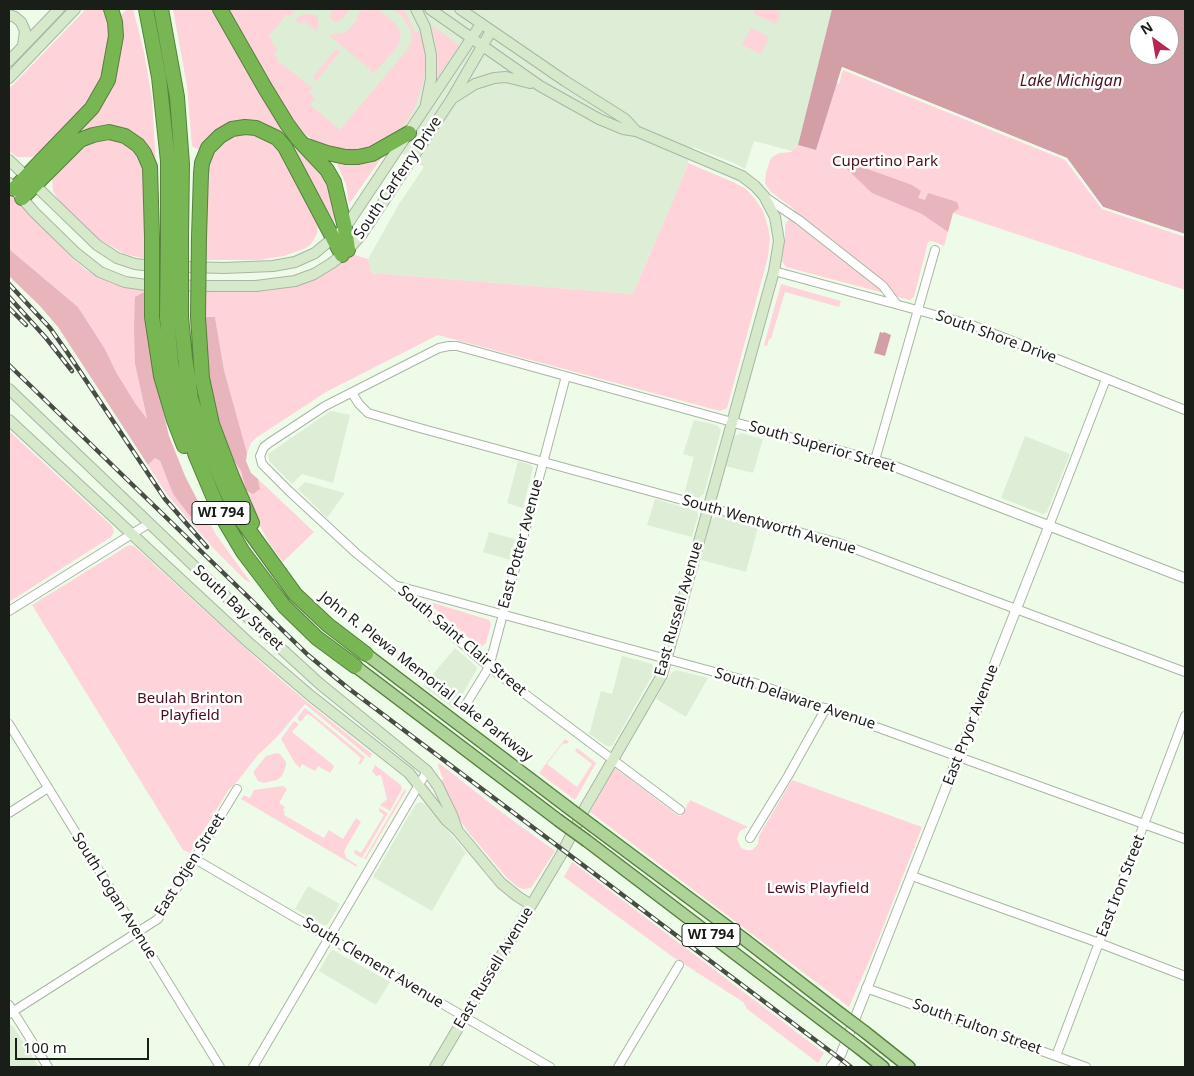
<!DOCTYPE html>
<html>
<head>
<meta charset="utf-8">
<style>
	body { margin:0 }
	#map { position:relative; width:1194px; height:1076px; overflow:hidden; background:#effbe9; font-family:"Noto Sans",sans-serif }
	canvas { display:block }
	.frame { position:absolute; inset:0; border:10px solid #1a1e18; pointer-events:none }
	.north { position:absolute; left:1129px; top:15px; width:50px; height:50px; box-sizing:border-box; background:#fff; border:1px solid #a3a5a3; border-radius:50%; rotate:328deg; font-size:14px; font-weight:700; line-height:20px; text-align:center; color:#1a1e18 }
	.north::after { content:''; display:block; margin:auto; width:18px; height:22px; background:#b82853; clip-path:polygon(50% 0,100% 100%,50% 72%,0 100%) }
	.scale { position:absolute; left:15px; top:1038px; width:134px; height:22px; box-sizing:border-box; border:2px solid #1a1e18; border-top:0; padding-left:6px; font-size:15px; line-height:18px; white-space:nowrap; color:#1a1e18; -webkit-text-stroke:4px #fff; paint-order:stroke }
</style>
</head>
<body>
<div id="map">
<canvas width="1194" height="1076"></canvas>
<div class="frame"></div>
<div class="north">N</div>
<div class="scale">100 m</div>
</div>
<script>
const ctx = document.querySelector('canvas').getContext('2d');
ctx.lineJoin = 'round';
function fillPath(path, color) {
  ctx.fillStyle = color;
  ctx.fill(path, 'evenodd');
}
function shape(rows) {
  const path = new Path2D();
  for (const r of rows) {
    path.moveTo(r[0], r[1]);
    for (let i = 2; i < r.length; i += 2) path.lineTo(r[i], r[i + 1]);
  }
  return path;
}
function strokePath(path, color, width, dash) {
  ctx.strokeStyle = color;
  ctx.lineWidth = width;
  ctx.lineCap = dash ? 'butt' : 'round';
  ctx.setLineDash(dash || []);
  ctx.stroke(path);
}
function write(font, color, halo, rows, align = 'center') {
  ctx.font = font + ' "Noto Sans",sans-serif';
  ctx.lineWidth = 5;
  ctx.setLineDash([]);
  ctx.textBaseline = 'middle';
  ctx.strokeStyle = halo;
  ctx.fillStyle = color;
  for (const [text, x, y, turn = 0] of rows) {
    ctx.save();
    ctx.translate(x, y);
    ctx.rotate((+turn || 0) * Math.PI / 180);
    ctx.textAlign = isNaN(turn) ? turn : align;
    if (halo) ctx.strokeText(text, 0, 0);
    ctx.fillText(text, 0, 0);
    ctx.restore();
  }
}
const built = shape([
	[254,9,832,9,798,145,792,151,754,141,745,169,734,163,693,147,683,177,633,294,370,273,368,259,399,204,424,167,369,133,325,132,271,55],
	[333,411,350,415,333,483,302,474,292,484,269,461,268,454,329,412],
	[694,420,717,425,721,430,704,494,698,498,684,494,694,457,683,454],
	[741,433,763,439,753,473,726,466,735,436],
	[1025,436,1070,454,1047,512,1043,514,1001,498],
	[518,461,531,465,533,468,523,508,507,503],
	[305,482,345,493,327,518,298,489],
	[655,499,697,511,698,516,692,537,647,525],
	[719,516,758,527,746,572,701,560,711,520,713,518],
	[489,532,515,539,510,560,483,552],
	[455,648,476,666,477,669,454,709,423,686],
	[622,656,652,664,656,669,613,745,608,747,588,733,590,731,601,691,612,694],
	[677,670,708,678,686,717,656,699,670,674],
	[420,802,425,804,466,852,432,911,373,877,415,805],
	[308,886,340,904,327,925,323,925,295,909],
	[333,950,390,982,376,1005,319,971,330,952],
	[9,1024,13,1026,39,1067,9,1067]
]);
const green = shape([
	[86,9,107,9,111,29,106,61,99,82,88,102,78,115,42,151,33,157,17,157,9,151,9,89],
	[127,9,133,9,144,52,152,99,156,166,140,141,81,134,80,130,95,114,120,16],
	[173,9,213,9,280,127,330,187,336,219,334,221,287,143,255,123,201,151,192,146,187,86],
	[226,9,296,9,290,16,287,14,269,36,277,51,274,54,280,63,313,88,309,93,315,99,310,105,340,130,407,50,411,41,411,31,402,16,393,9,404,9,415,32,420,31,425,54,425,69,422,87,414,109,404,125,395,134,371,147,357,150,341,150,327,147,314,141,301,131,291,118,261,72],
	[333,9,350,9,341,20,336,22,332,20,330,16],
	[363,9,378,9,396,24,401,36,397,47,375,72,372,73,370,72,371,70,329,35,346,32,358,19,356,17],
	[755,9,772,9,781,13,777,24,753,14],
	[305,14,317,15,319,24,316,31,304,21,301,24,295,20,301,15],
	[432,27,434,27,459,45,438,76,438,57],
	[751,28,769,37,761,54,742,45],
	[336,49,340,52,316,81,313,77],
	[842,67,1067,158,1103,207,1185,234,1185,290,938,208,934,222,948,232,944,246,932,241,928,242,914,297,910,300,786,267,782,261,785,237,785,225,795,210,771,192,765,184,766,172,771,158,779,153,791,152,798,145,816,150],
	[248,132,273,142,279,150,318,223,317,234,311,244,306,248,284,256,259,260,204,260,206,169,212,153,231,135],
	[105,138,126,144,134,150,141,159,144,169,146,259,125,254,100,240,60,202,53,191,52,177,82,145],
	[382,157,349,204,346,184,336,162,351,163],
	[688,163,733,182,746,189,755,199,763,211,768,227,770,238,768,257,727,408,720,411,438,335,326,392,256,438,251,443,247,453,224,370,215,317,204,317,204,291,261,291,286,288,306,283,326,273,353,252,355,255,368,259,371,273,633,294,683,177],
	[9,192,72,258,86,270,113,284,146,291,135,364,147,420,135,403,116,372,105,349,78,307,9,249],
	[781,284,841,301,839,307,785,292,771,339,769,339,767,346,764,345],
	[9,431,112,526,114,532,111,537,9,602],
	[155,458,160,461,173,494,198,519,205,515,217,536,251,583,245,580,214,549,166,493,148,465],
	[230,461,235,462,241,471,246,490,260,489,258,479,314,532,283,562,270,545,248,503],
	[129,545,134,546,267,668,307,702,372,754,370,758,305,704,277,737,258,755,236,783,229,789,190,853,183,850,32,605],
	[434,603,489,620,491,624,486,643,481,647,477,645,430,604],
	[305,708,365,757,361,764,358,764,361,758,308,713,300,722,298,719,298,717],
	[294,721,299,724,292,732,332,764,334,767,330,773,318,766,315,771,302,764,300,768,295,763,281,739],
	[565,739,569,742,566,744,563,743,547,764,577,787,592,764,575,751,577,748,596,763,575,800,539,773],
	[277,753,280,754,286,762,286,766,282,776,277,780,264,783,258,781,254,774,254,771,266,756],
	[439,763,500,811,555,851,531,888,524,889,519,888,507,878,469,833,458,817,441,781,443,779,438,766],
	[375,765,401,785,402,789,390,811,380,805,387,799,381,775,376,776,372,771],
	[615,768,677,815,681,816,690,800,748,827,740,831,737,839,741,848,747,850,752,850,758,844,759,836,792,780,922,827,876,945,849,1007,590,812],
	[283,786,287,789,279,803,285,807,283,810,285,812,284,815,324,838,329,830,343,839,356,818,361,822,344,851,346,858,357,865,357,867,241,799,244,795,250,798,254,790],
	[405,789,406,791,366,859,364,859],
	[379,808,388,813,362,858,355,854,354,851,356,850,361,853,384,815,379,811],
	[572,862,824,1053,818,1063,747,1009,743,1002,673,957,564,877]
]);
const forest = shape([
	[852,165,859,166,912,185,921,191,918,198,925,200,928,193,957,202,959,208,953,213,948,232,922,214,872,193,847,169,847,166],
	[9,249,78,307,105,349,116,372,135,403,147,419,135,364,134,328,135,297,146,291,157,385,169,436,185,476,205,515,197,519,190,516,173,494,160,461,155,458,148,465,58,327,40,306,9,276],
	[204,317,215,317,224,370,247,453,246,461,251,473,258,479,260,489,253,494,246,490,241,471,235,462,230,461,208,390]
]);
const water = shape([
	[832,9,1185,9,1185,234,1103,207,1067,158,842,67,816,150,798,145],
	[1139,25,1169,25,1169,55,1139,55],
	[880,332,883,333,884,332,891,335,885,356,874,353]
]);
const pier = shape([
	[842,67,1067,158,1103,207,1185,234,1185,237,1102,209,1065,160,843,70,839,84,837,83]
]);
const minor = shape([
	[765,197,799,220,883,286,895,302],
	[774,271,972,325,1185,410],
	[352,393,359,404,368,413,416,427,839,543,1185,672],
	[875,460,935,250],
	[1049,526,1106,379],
	[398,586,755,683,1185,839],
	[9,611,148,524],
	[465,706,489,667,566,376],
	[9,724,220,1067],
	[680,810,489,667,396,586,356,553,289,491,262,464,260,456,264,447,269,443,325,406,439,348,449,346,457,346,732,422],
	[9,813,48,788],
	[750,838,788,776,826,708],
	[195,859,550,1067],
	[912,876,1099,943,1185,976],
	[866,988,1086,1067],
	[9,1005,48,1067],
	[9,1014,158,919,237,789],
	[1056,1056,1185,716],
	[253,1067,427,771],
	[618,1067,679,965]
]);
const tertiary = shape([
	[732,422,888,464,1185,578],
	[831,1067,841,1054,1049,526]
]);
const secondary = shape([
	[416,9,425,27,431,55,431,79,426,104],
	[430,9,540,86,599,119,623,129,636,131,742,176,755,186,764,196,775,217,779,241,774,271,662,675,585,808,561,855,435,1067],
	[460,9,565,81,625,119,636,131],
	[9,15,15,17,21,22,25,31,23,45],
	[9,61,59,9],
	[9,78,75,9],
	[453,98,475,84,494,78,506,77,530,83],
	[9,160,97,245,117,258,135,264,152,266,224,268,273,266,295,262,315,253,345,228,481,24],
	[9,183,34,212,76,253,100,272,125,282,146,285,212,286,256,286,295,281,314,274,332,263,348,250,362,234,451,100,491,31],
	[9,389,262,631,320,684,427,771,438,786,452,815,457,829],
	[9,420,248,642,311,696,409,773,446,820,457,830,501,883,517,896,531,905]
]);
const primary = shape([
	[366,654,566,806],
	[355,666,558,820],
	[594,827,744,939,841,1014],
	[587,841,834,1029],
	[865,1032,909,1067],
	[859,1048,883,1067]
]);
const motorway = shape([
	[146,9,159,77,168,161,168,237],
	[161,9,177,97,182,164,181,237],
	[220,9,265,88,287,124,298,139,327,170,334,182,345,228,348,250],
	[307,146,327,153,346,157,358,157,372,154,409,133],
	[14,189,92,108,108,80,116,36,115,22,111,9],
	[22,198,80,140,93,135,109,132,125,136,138,145,144,153,150,167,152,237],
	[199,237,201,173,202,163,208,148,220,136,232,129,245,127,256,128,277,138,285,147,342,255],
	[152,317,161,376,174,420,184,446],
	[167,317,171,362,180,406,196,456,221,515,243,552,284,606,317,638,355,666],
	[181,317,185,357,191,399,207,447,232,503,240,518,295,594,328,625,366,654],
	[198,317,202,378,212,424,232,477,252,523]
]);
const rail = shape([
	[9,284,50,328,67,352,165,499,207,547],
	[9,297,46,338,72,371],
	[9,308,26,325],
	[9,365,308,655,348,688,851,1067]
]);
const primaryBridge = shape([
	[566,806,594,827],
	[558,820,587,841],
	[841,1014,865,1032],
	[834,1029,859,1048]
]);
const motorwayBridge = shape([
	[152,237,152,317],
	[167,317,168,237],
	[181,317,181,237],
	[198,317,199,237]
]);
const shields = [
	[221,513,58],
	[711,935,58]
];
const shieldNames = [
	["WI 794",221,513],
	["WI 794",711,935]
];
const parkNames = [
	["Cupertino Park",885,162],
	["Beulah Brinton",190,699],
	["Playfield",190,716],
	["Lewis Playfield",818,889]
];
const streetNames = [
	["South Carferry Drive",398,178,-56],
	["South Shore Drive",996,337,20],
	["South Superior Street",822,447,16],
	["South Wentworth Avenue",769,525,16],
	["East Potter Avenue",521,544,-75],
	["South Bay Street",238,608,43],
	["East Russell Avenue",679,609,-74],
	["South Saint Clair Street",462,641,40],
	["John R. Plewa Memorial Lake Parkway",426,677,38],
	["South Delaware Avenue",795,699,18],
	["East Pryor Avenue",971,725,-69],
	["East Otjen Street",190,865,-58],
	["East Iron Street",1121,886,-69],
	["South Logan Avenue",114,896,58],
	["South Clement Avenue",373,963,31],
	["East Russell Avenue",494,968,-59],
	["South Fulton Street",977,1027,20]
];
const waterNames = [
	["Lake Michigan",1071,81]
];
fillPath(built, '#deeed6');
fillPath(green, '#fed3d9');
fillPath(forest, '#e9b5bc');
fillPath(water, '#d29fa6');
fillPath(pier, '#effbe9');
strokePath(minor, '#aab5a5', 10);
strokePath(tertiary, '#aab5a5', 11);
strokePath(secondary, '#aab5a5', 12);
strokePath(primary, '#56813e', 14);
strokePath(motorway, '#56813e', 16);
strokePath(minor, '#fff', 8);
strokePath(tertiary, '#fff', 9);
strokePath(secondary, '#d6e9cb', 10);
strokePath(primary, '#add398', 11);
strokePath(motorway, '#77b653', 14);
strokePath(rail, '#474c44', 4.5);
strokePath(rail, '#fff', 2.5, [8]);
strokePath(primaryBridge, '#56813e', 14, []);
strokePath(motorwayBridge, '#56813e', 16, []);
strokePath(primaryBridge, '#add398', 11);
strokePath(motorwayBridge, '#77b653', 14);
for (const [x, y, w] of shields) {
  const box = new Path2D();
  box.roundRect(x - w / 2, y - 11.5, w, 23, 4);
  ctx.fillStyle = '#fff';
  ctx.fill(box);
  strokePath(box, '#1a1e18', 1);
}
write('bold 14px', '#1a1e18', null, shieldNames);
write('15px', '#4c0e1f', '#fff', parkNames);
write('15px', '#1a1e18', '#fff', streetNames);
write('italic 16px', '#4f1122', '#fff', waterNames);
</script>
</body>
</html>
